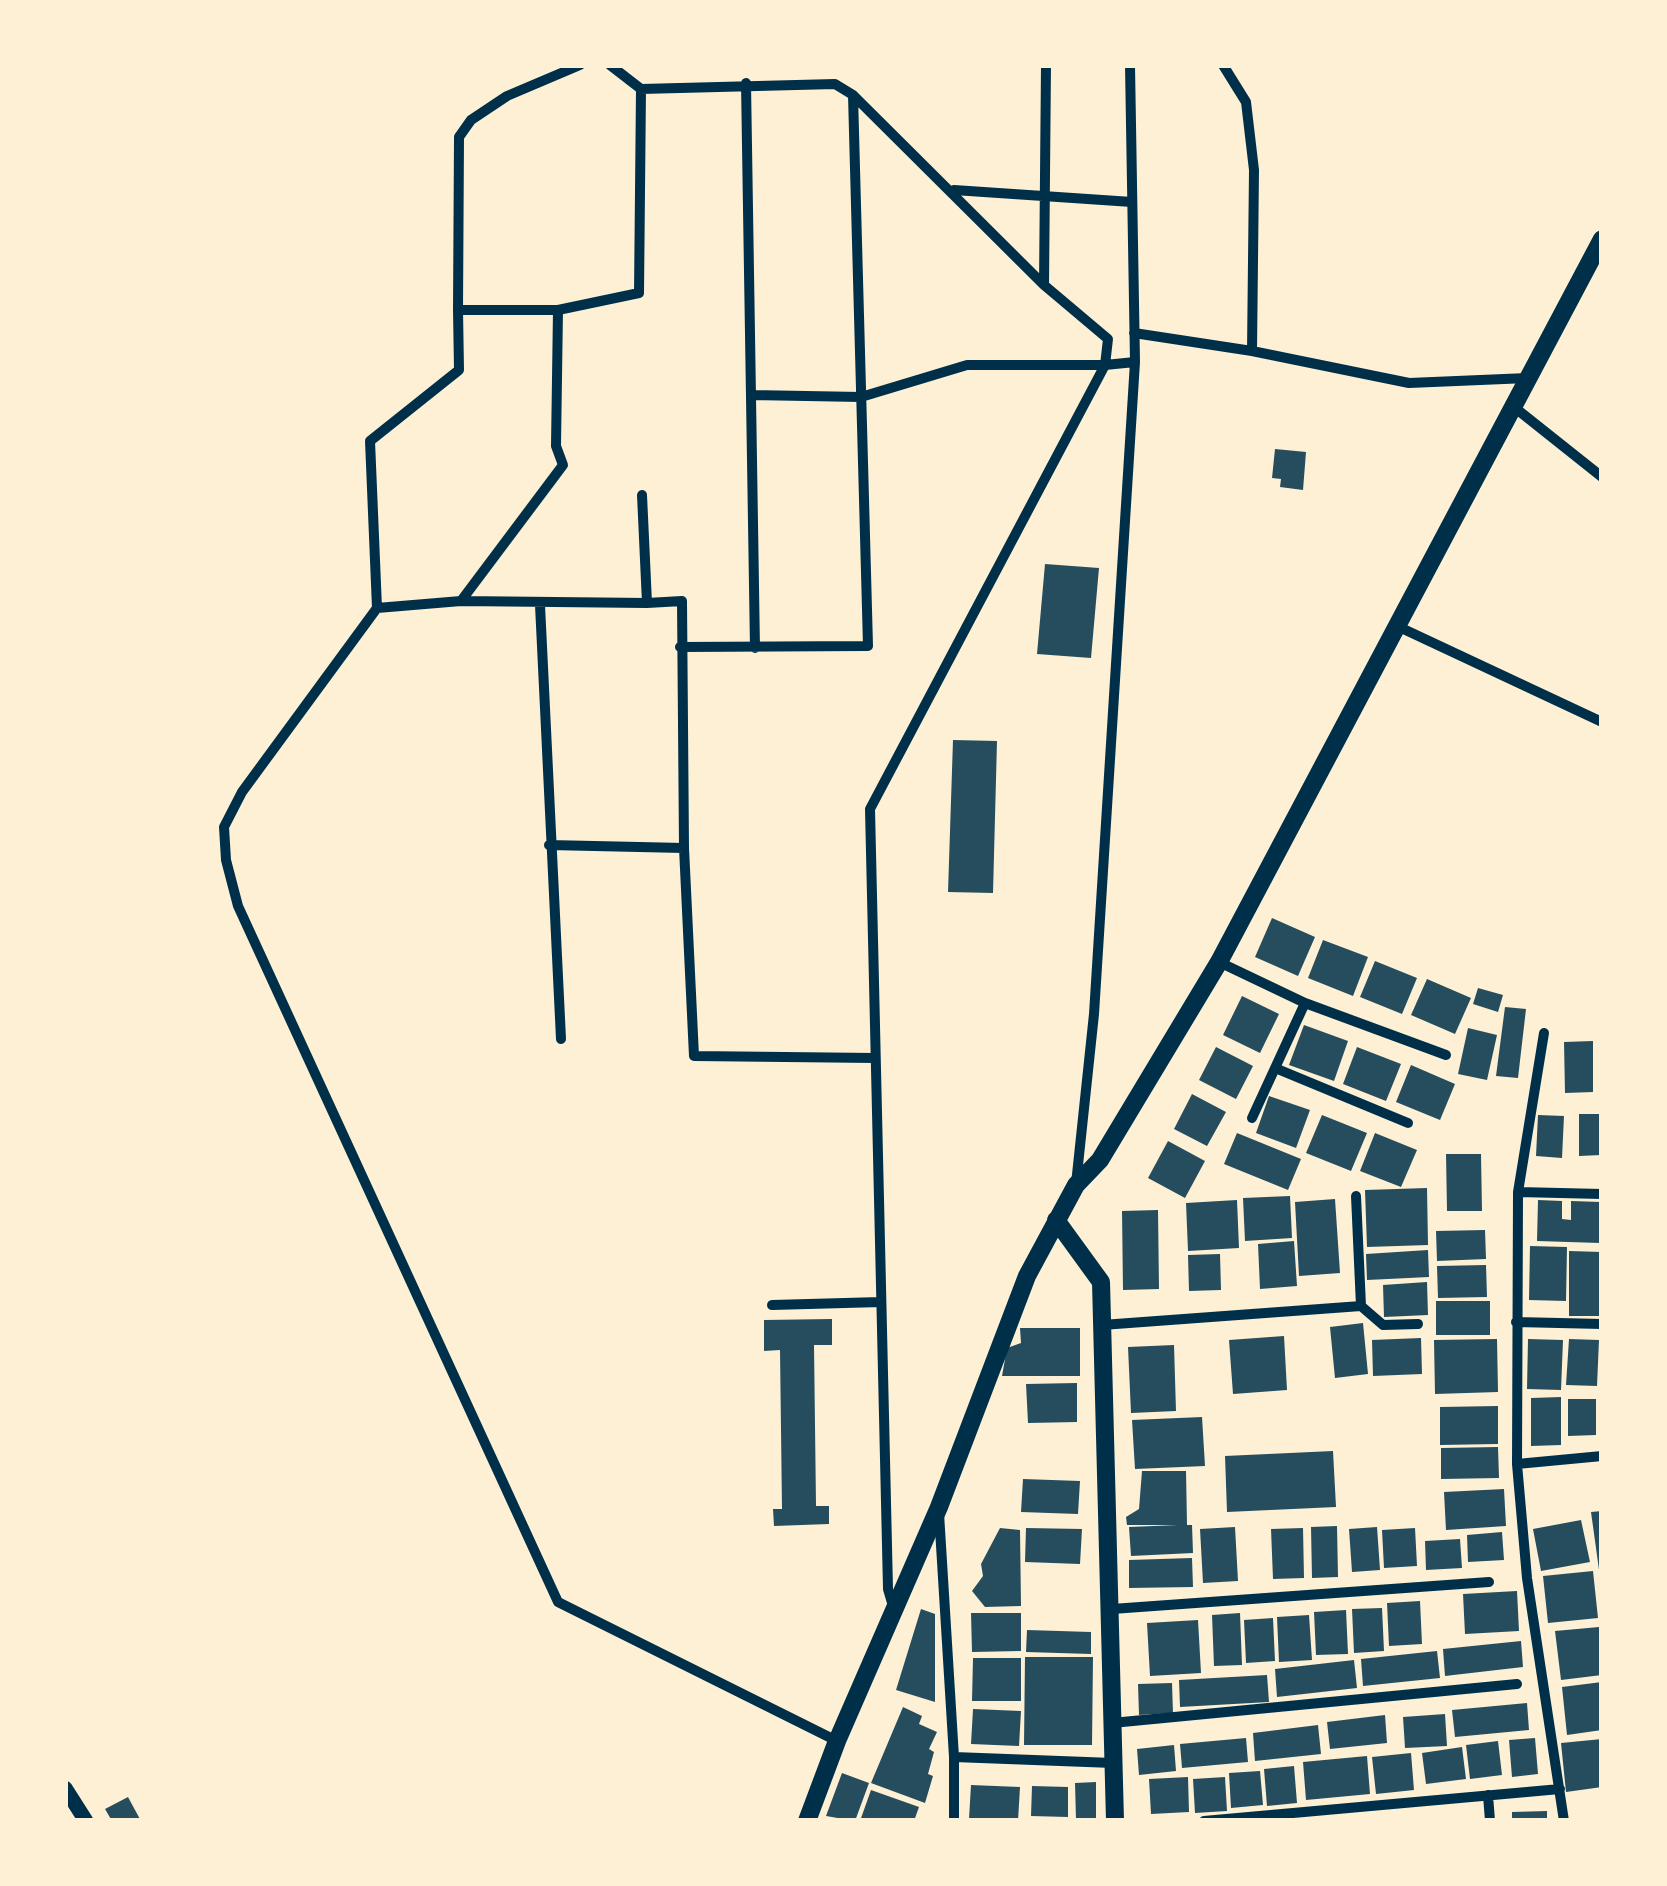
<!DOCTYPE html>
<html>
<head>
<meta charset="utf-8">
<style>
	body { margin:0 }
	#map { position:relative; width:1667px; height:1886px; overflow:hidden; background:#fdf0d5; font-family:Ubuntu,sans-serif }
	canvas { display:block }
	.frame { position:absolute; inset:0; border:68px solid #fdf0d5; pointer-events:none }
</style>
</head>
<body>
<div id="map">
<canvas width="1667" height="1886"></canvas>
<div class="frame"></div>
</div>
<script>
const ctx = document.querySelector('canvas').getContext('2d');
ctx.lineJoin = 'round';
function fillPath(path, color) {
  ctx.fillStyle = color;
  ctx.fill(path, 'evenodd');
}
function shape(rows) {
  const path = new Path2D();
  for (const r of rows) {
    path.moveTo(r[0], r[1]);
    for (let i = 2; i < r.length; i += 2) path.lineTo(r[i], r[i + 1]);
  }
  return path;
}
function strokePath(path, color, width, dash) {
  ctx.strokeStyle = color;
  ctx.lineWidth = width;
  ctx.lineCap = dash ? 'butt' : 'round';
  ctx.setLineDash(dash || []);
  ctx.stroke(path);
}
const building = shape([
	[1275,449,1306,452,1303,490,1280,487,1281,479,1272,478],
	[1045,564,1099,568,1091,658,1037,654],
	[953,740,997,741,993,893,948,892],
	[1272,918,1315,937,1298,976,1255,957],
	[1323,940,1368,957,1353,996,1308,978],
	[1375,961,1417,978,1402,1014,1360,997],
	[1427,979,1471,998,1455,1034,1411,1015],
	[1478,988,1503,995,1498,1012,1473,1004],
	[1242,996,1279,1014,1260,1053,1223,1035],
	[1505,1007,1526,1009,1518,1078,1496,1076],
	[1304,1025,1348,1041,1334,1081,1289,1065],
	[1468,1028,1497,1035,1487,1080,1458,1074],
	[1593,1041,1593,1092,1565,1093,1564,1042],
	[1216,1047,1253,1066,1236,1099,1199,1080],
	[1357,1047,1401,1064,1386,1101,1343,1084],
	[1411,1065,1455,1084,1440,1120,1396,1102],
	[1192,1094,1226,1112,1207,1146,1174,1129],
	[1269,1096,1310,1110,1296,1148,1256,1133],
	[1579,1114,1601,1114,1601,1155,1579,1156],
	[1322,1115,1367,1133,1351,1171,1306,1153],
	[1538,1115,1564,1116,1562,1158,1536,1156],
	[1237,1133,1301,1159,1288,1190,1224,1164],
	[1375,1133,1417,1150,1401,1187,1360,1171],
	[1168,1141,1205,1161,1185,1198,1148,1178],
	[1446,1154,1481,1154,1482,1211,1447,1211],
	[1427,1188,1428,1245,1367,1247,1365,1190],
	[1290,1196,1292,1238,1245,1241,1243,1198],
	[1335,1199,1340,1273,1299,1276,1295,1202],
	[1237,1200,1239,1248,1188,1251,1186,1203],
	[1538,1200,1562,1201,1562,1219,1571,1220,1571,1201,1601,1202,1600,1243,1537,1241],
	[1158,1210,1159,1289,1123,1290,1122,1211],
	[1485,1230,1486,1259,1437,1261,1436,1231],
	[1294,1241,1297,1286,1260,1289,1258,1244],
	[1530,1246,1567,1247,1566,1301,1529,1300],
	[1428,1250,1429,1277,1367,1280,1366,1254],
	[1569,1251,1602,1252,1602,1316,1569,1316],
	[1220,1254,1221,1290,1189,1291,1188,1255],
	[1486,1265,1487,1297,1438,1298,1437,1266],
	[1427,1282,1428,1315,1384,1317,1383,1285],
	[1436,1301,1490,1301,1490,1335,1436,1335],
	[832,1319,832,1345,814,1345,816,1506,829,1506,829,1524,774,1526,773,1509,782,1509,780,1350,764,1351,764,1320],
	[1363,1323,1368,1374,1335,1378,1330,1327],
	[1020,1328,1080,1328,1080,1376,1002,1376,1007,1348,1021,1343],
	[1284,1336,1287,1390,1233,1394,1229,1340],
	[1421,1338,1422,1374,1373,1376,1372,1340],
	[1497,1339,1498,1392,1435,1394,1434,1340],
	[1528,1339,1563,1340,1561,1390,1527,1389],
	[1569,1339,1599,1340,1597,1386,1566,1385],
	[1174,1345,1176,1411,1131,1413,1128,1347],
	[1077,1383,1077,1422,1028,1423,1026,1384],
	[1561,1397,1561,1445,1531,1446,1531,1398],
	[1568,1399,1596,1399,1596,1435,1568,1436],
	[1498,1406,1498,1444,1440,1445,1440,1407],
	[1202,1417,1205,1466,1135,1469,1132,1420],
	[1498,1447,1499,1478,1441,1479,1441,1448],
	[1333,1451,1336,1507,1227,1512,1225,1456],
	[1142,1471,1186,1471,1187,1525,1192,1525,1193,1553,1131,1556,1129,1527,1178,1525,1127,1525,1126,1517,1139,1509],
	[1023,1479,1080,1481,1078,1514,1021,1512],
	[1504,1489,1506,1526,1446,1530,1444,1492],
	[1602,1511,1602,1577,1600,1577,1591,1512],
	[1581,1520,1590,1562,1541,1571,1533,1529],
	[1337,1526,1338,1577,1312,1578,1311,1527],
	[1235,1527,1238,1581,1203,1583,1200,1529],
	[1377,1527,1380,1570,1352,1572,1349,1529],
	[1000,1528,1020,1530,1021,1606,985,1607,972,1591,983,1576,981,1564],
	[1026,1528,1082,1529,1080,1564,1025,1562],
	[1303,1528,1304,1578,1273,1579,1271,1529],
	[1415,1528,1417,1566,1384,1568,1382,1530],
	[1502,1532,1504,1560,1468,1562,1467,1535],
	[1460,1539,1462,1568,1426,1570,1425,1541],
	[1192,1558,1193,1587,1129,1588,1129,1560],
	[1593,1571,1598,1618,1548,1623,1543,1576],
	[1517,1591,1519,1631,1465,1634,1463,1594],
	[1420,1601,1422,1644,1389,1646,1387,1603],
	[1382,1608,1384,1651,1354,1653,1352,1609],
	[921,1609,935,1614,935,1702,896,1690],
	[1346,1610,1348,1654,1316,1655,1314,1612],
	[971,1613,1021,1613,1021,1651,972,1652],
	[1240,1613,1242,1665,1214,1666,1212,1615],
	[1309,1615,1312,1660,1279,1662,1277,1617],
	[1273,1618,1275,1661,1246,1663,1244,1620],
	[1198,1620,1201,1673,1150,1676,1147,1623],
	[1599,1627,1602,1675,1561,1680,1555,1631],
	[1027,1630,1091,1632,1091,1654,1026,1652],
	[1521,1641,1523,1667,1445,1676,1443,1649],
	[1437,1651,1440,1678,1363,1686,1361,1659],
	[1025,1657,1093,1657,1092,1745,1024,1745],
	[973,1658,1021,1658,1021,1701,972,1701],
	[1354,1660,1357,1688,1277,1697,1275,1669],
	[1267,1675,1269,1702,1180,1707,1179,1680],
	[1602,1682,1602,1730,1567,1735,1562,1687],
	[1172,1683,1173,1713,1139,1715,1138,1684],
	[1527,1703,1529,1730,1455,1737,1452,1710],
	[903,1707,922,1716,919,1724,937,1732,929,1749,934,1752,928,1774,933,1776,925,1803,871,1783],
	[973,1709,1021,1711,1019,1746,971,1744],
	[1445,1714,1447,1746,1405,1748,1403,1717],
	[1385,1715,1387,1743,1330,1749,1327,1722],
	[1318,1725,1321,1754,1255,1761,1253,1733],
	[1246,1738,1248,1762,1182,1768,1180,1744],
	[1535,1738,1538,1774,1512,1777,1509,1740],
	[1602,1739,1602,1787,1566,1792,1561,1743],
	[1498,1741,1502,1775,1470,1779,1466,1745],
	[1174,1745,1176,1771,1139,1775,1137,1749],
	[1462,1747,1466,1779,1426,1784,1422,1753],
	[1411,1753,1414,1790,1376,1794,1372,1757],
	[1367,1756,1370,1794,1306,1800,1303,1762],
	[1294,1766,1297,1803,1267,1806,1264,1769],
	[1260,1771,1263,1805,1231,1808,1229,1773],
	[842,1773,869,1783,855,1821,826,1816],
	[1188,1777,1189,1812,1151,1814,1149,1779],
	[1225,1777,1227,1811,1195,1813,1193,1779],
	[1096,1782,1096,1820,1076,1820,1075,1783],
	[971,1785,1020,1787,1018,1821,969,1819],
	[1032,1786,1068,1787,1068,1817,1031,1816],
	[871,1790,919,1807,914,1821,860,1821],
	[128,1797,141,1821,112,1821,105,1809],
	[1547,1811,1547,1821,1512,1821,1512,1812]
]);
const minor = shape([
	[610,65,641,89,835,84,853,95,1044,285,1108,339,1105,365,1135,362],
	[746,83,755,648],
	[954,190,1132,202],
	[1044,285,1046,65],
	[458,310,459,137,471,120,507,96,580,65],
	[558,310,639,293,641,89],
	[1134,333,1252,351,1254,170,1246,102,1223,65],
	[1252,351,1409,383,1528,378],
	[751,395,861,397,967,365,1105,365,870,809,888,1589,893,1606],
	[1514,407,1602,477],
	[461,601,647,603,642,495],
	[647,603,682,601,684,848,694,1056,875,1058],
	[540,605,561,1039],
	[377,608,461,601,563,465,556,446,558,310,458,310,459,370,370,441,377,608,242,792,224,827,226,860,238,906,558,1602,837,1741],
	[1397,626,1602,722],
	[680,647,868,646,853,95],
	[549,845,684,848],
	[1219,962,1305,1003,1446,1055],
	[1544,1033,1518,1192,1517,1464,1527,1578,1564,1821],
	[1275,1068,1408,1123],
	[1252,1118,1305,1003],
	[1076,1184,1094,1014,1135,362,1130,65],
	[1518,1192,1602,1194],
	[1356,1196,1361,1306],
	[772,1305,881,1302],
	[1516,1322,1602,1324],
	[1102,1325,1361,1306,1383,1325,1418,1324],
	[1517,1464,1602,1456],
	[939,1513,954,1757],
	[1112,1609,1489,1582],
	[1112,1723,1517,1684],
	[1488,1795,1490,1821],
	[954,1821,954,1757,1113,1763],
	[1204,1821,1560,1789]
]);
const tertiary = shape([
	[65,1788,86,1821]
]);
const secondary = shape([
	[1056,1220,1101,1282,1115,1821],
	[807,1821,837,1741,939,1507,1027,1276,1076,1185,1100,1160,1219,962,1602,239]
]);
fillPath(building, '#264d5e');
strokePath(minor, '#003049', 10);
strokePath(tertiary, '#003049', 15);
strokePath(secondary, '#003049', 18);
</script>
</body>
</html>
